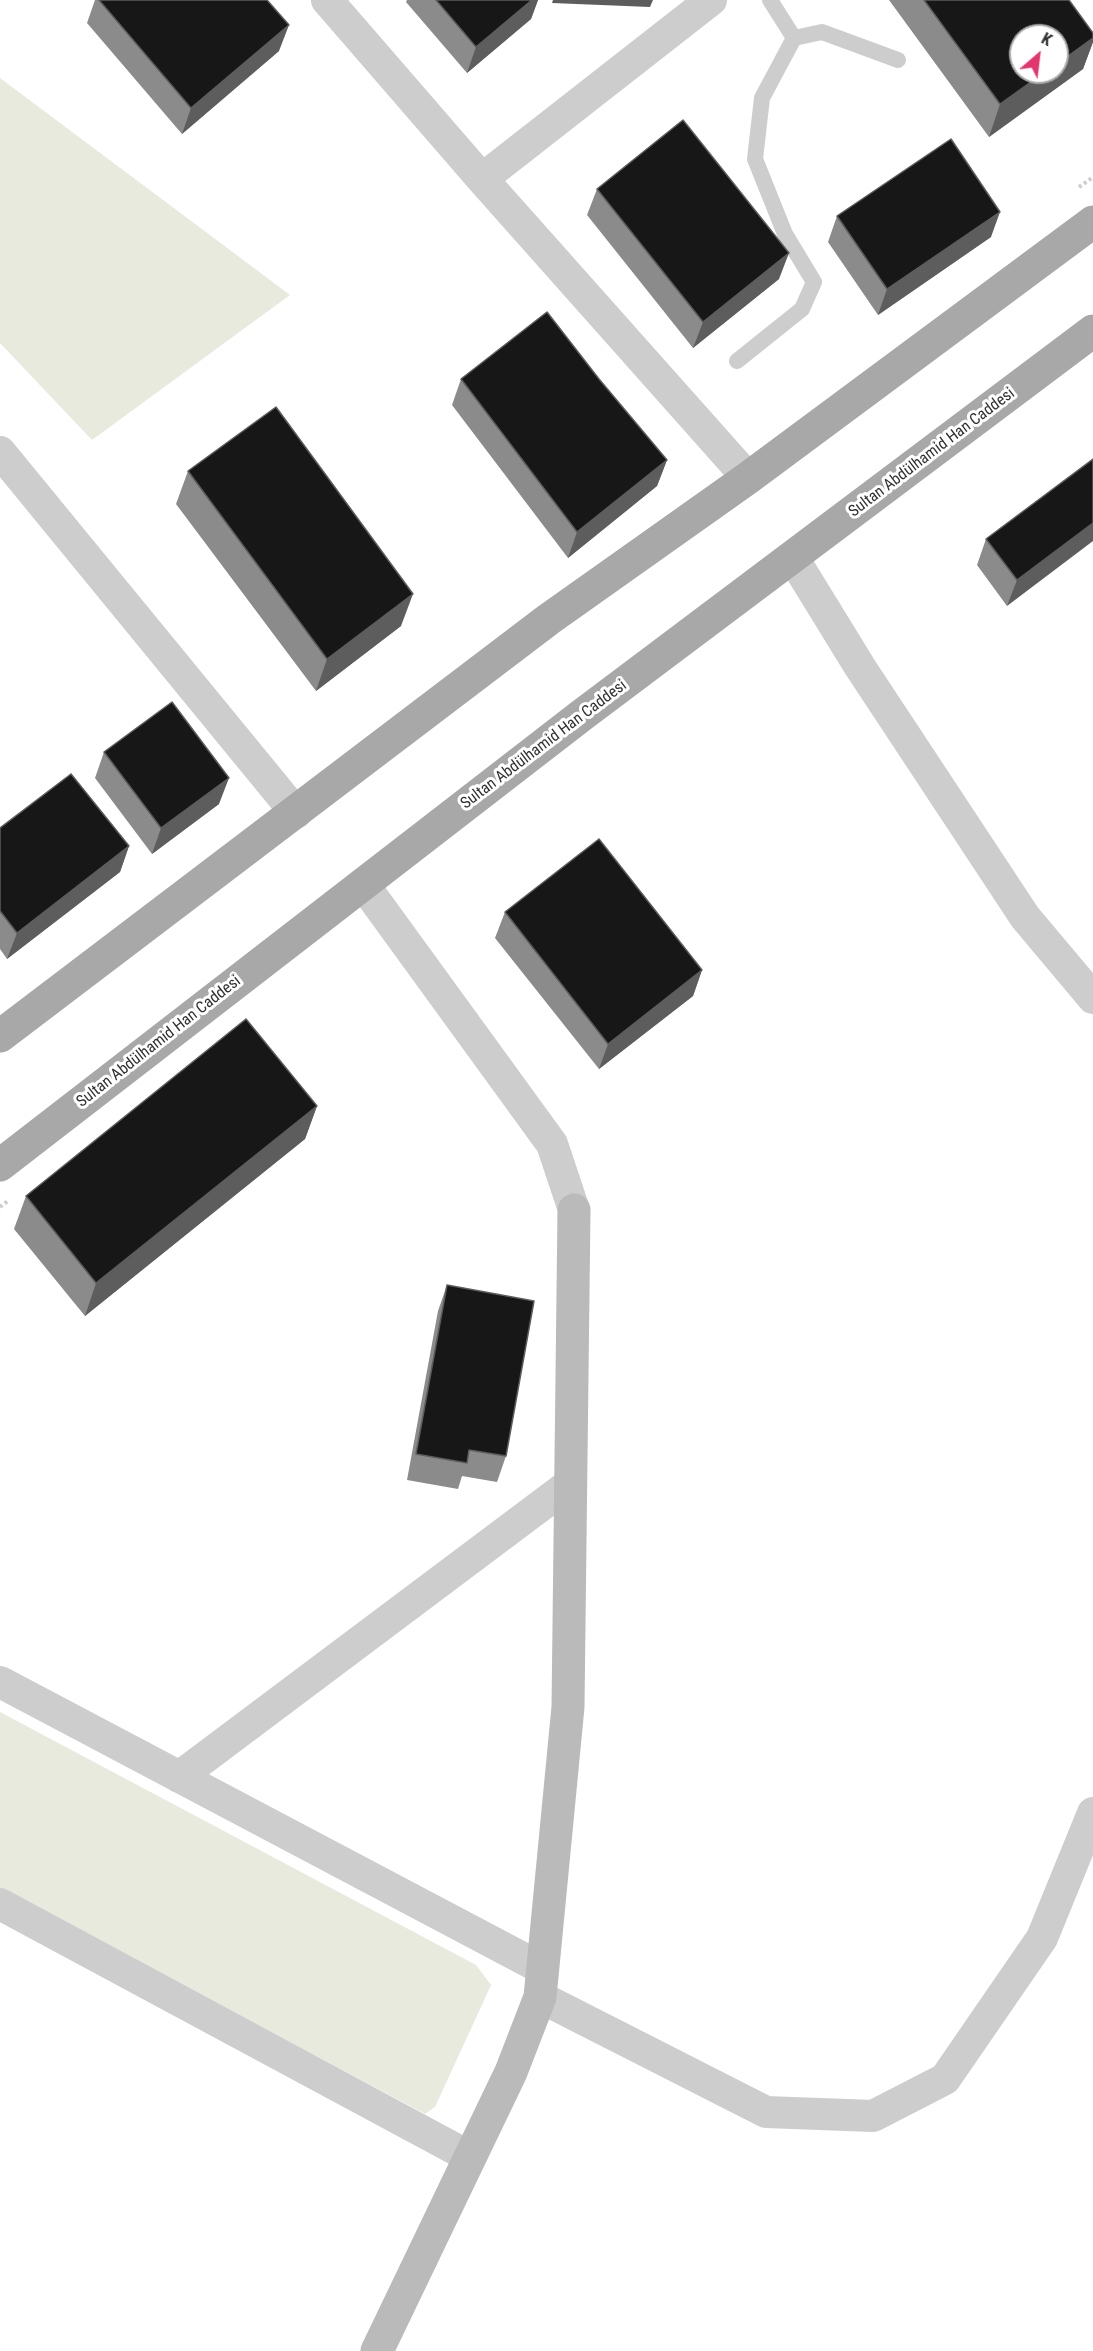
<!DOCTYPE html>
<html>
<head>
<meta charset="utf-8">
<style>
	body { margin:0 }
	#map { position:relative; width:1093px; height:2351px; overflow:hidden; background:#fff; font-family:"Roboto Condensed",sans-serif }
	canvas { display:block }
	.north { position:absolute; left:1009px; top:24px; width:60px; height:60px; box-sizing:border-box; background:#fff; border:2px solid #acacac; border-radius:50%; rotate:28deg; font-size:16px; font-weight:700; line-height:24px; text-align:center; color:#303030 }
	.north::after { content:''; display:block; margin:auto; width:21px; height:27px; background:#e5356f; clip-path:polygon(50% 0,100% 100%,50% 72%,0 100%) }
</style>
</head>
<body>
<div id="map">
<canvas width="1093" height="2351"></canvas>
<div class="north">K</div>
</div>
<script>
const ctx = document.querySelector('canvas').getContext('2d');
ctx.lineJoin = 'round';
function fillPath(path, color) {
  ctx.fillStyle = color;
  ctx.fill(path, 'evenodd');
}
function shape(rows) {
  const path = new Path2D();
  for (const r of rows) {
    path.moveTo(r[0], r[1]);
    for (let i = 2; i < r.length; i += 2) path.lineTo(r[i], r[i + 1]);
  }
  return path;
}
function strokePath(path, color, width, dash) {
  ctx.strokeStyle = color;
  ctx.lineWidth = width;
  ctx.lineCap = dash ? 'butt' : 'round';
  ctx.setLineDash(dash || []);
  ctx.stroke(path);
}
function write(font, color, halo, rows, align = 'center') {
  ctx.font = font + ' "Roboto Condensed",sans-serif';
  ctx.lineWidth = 6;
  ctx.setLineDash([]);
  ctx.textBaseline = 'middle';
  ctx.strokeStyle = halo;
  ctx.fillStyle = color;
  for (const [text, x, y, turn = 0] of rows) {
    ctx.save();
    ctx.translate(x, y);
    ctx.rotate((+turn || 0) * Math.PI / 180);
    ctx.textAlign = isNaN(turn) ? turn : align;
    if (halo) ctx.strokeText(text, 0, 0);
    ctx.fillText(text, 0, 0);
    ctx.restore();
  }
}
const green = shape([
	[0,78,290,295,92,440,0,343],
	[0,1712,476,1965,491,1985,435,2107,425,2114,0,1888]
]);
const path = shape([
	[1079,187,1093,177],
	[0,1207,9,1200]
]);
const lane = shape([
	[770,0,794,38,822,32,898,60],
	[737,361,802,309,814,282,785,234,755,159,762,98,794,38]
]);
const street = shape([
	[327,0,482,179,748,478],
	[482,179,711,0],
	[0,452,296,813],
	[793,558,860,667,1025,917,1093,998],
	[363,884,552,1144,574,1210],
	[0,1682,543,1969],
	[179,1777,571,1483],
	[0,1904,470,2157],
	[540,1997,766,2112,873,2116,945,2079,1042,1938,1093,1813]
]);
const secondary = shape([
	[377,2351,511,2072,540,1997,568,1707,574,1210]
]);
const primary = shape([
	[0,1036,549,619,748,478,1093,222],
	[0,1165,582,715,1093,331]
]);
const wall = shape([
	[95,0,267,0,279,51,182,134,87,23],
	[407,0,538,0,531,19,467,73,406,2],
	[889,0,1069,0,1093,33,1093,42,1083,69,989,137],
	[597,189,779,279,693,348,587,215],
	[837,216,991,237,878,315,828,242],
	[461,379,599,379,667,460,657,486,568,558,452,405],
	[1093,459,1007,606,977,565,986,539],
	[188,471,401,626,316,691,176,504],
	[104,752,219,804,152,854,95,778],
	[0,828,129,846,120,872,7,959,0,949],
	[505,912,702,970,693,996,599,1069,495,938],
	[317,1106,305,1139,85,1316,14,1229,26,1196],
	[447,1285,506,1456,497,1482,462,1476,458,1489,407,1480,438,1311]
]);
const shadedWall = shape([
	[532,0,538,0,531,19,467,73,476,47],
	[553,0,653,0,650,7,552,3],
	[289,25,279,51,182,134,191,108],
	[1093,38,1093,42,1083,69,989,137,1000,104,1045,72,1057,72,1057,64],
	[1000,212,991,237,878,315,887,289],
	[789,253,779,279,693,348,703,322],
	[667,460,657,486,568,558,577,532],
	[1093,523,1093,541,1007,606,1017,580],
	[413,594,401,626,316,691,327,659],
	[229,778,219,804,152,854,161,828],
	[129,846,120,872,7,959,17,933],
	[702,970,693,996,599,1069,608,1044],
	[317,1106,305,1139,85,1316,96,1283]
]);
const building = shape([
	[99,0,267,0,289,25,191,108,99,0],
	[436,0,532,0,476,47,436,0],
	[924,0,1069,0,1093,33,1093,38,1057,64,1057,36,1021,36,1021,72,1045,72,1000,104,924,0],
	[683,120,789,253,703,322,597,189,683,120],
	[951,139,1000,212,887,289,837,216,951,139],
	[547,312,599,379,667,460,577,532,461,379,547,312],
	[276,407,413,594,327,659,188,471,276,407],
	[1093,459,1093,523,1017,580,986,539,1093,459],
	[172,702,229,778,161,828,104,752,172,702],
	[71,774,129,846,17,933,0,911,0,828,71,774],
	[599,839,702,970,608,1044,505,912,599,839],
	[246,1019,317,1106,96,1283,26,1196,246,1019],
	[447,1285,534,1301,506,1456,469,1450,467,1463,416,1454,447,1285]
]);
const streetNames = [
	["Sultan Abdülhamid Han Caddesi",932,453,-37],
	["Sultan Abdülhamid Han Caddesi",544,745,-37],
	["Sultan Abdülhamid Han Caddesi",159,1042,-38]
];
fillPath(green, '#e7eadc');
strokePath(path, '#cdcdcd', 4, [3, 3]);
strokePath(lane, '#cdcdcd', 16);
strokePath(street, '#cdcdcd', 32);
strokePath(secondary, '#bababa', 33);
strokePath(primary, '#a8a8a8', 33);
fillPath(wall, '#8b8b8b');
fillPath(shadedWall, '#5d5d5d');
fillPath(building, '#171717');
strokePath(building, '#5d5d5d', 1.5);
write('16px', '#303030', '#fff', streetNames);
</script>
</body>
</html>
